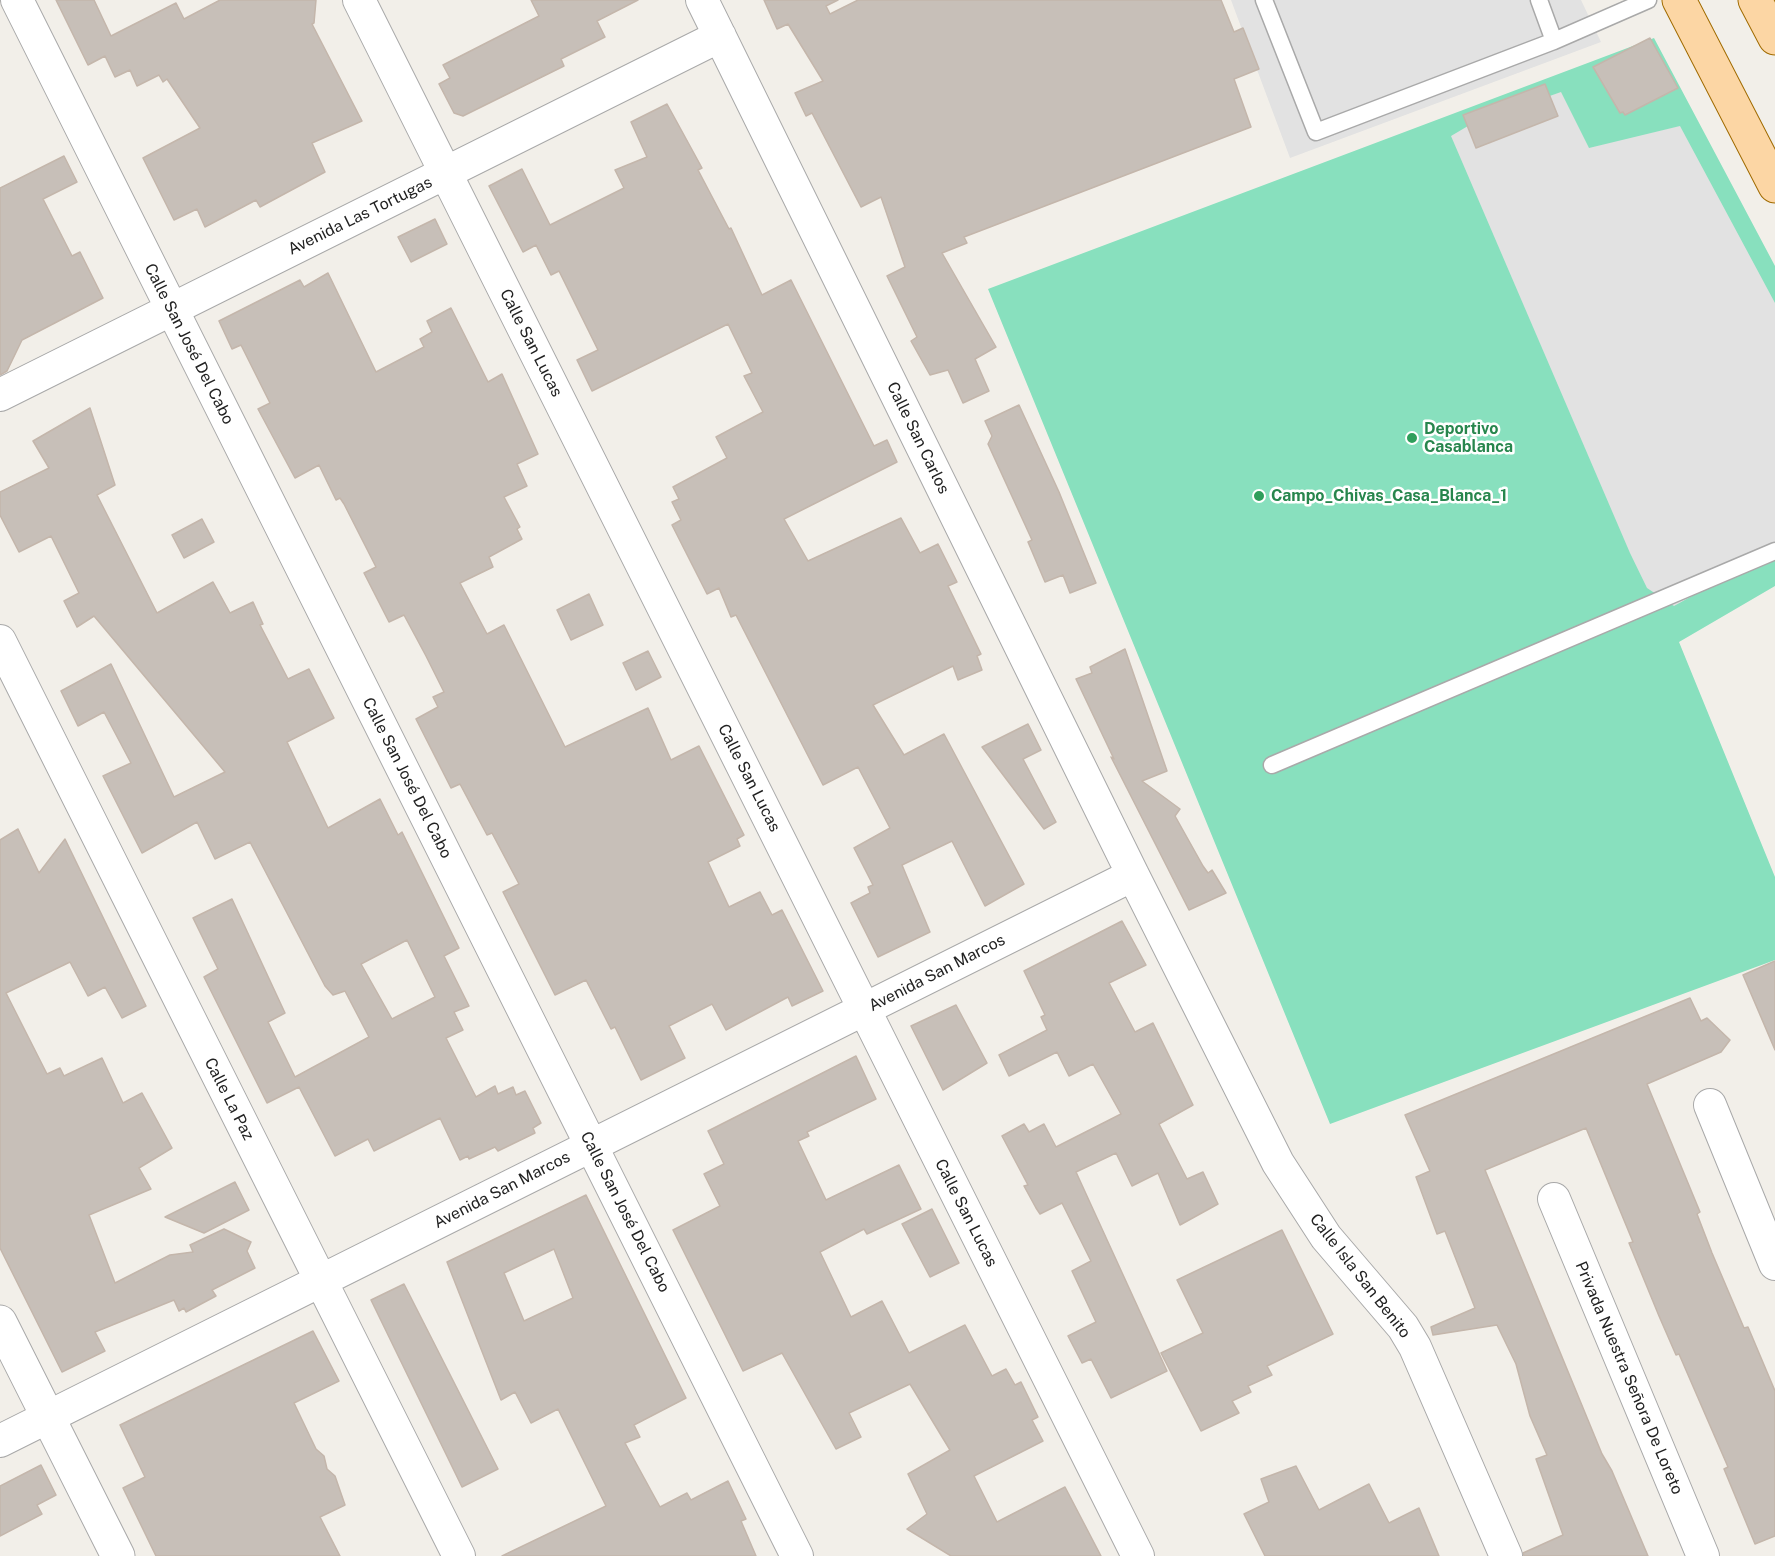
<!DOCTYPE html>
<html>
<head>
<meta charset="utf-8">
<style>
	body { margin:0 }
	canvas { display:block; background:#f2efe9 }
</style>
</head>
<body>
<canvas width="1775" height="1556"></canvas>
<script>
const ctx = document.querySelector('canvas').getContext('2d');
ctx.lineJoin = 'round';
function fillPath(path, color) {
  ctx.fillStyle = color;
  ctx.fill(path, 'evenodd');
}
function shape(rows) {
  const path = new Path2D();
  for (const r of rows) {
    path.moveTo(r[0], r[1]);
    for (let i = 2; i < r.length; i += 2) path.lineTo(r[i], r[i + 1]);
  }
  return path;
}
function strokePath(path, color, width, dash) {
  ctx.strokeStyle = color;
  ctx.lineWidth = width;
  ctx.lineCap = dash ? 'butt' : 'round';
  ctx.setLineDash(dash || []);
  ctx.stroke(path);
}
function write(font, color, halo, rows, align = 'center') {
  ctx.font = font + ' "Public Sans",sans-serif';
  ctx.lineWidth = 5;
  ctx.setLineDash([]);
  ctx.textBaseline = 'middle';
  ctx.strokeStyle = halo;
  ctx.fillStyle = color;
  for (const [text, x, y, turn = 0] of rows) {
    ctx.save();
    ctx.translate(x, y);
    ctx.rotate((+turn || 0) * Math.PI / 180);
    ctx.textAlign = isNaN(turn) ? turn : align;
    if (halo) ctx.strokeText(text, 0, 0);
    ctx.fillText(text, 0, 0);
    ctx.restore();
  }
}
const pitch = shape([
	[1654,38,1775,266,1775,586,1679,642,1775,877,1775,960,1330,1124,988,289]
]);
const parking = shape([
	[1231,0,1581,0,1601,42,1290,158],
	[1561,92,1589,148,1680,126,1775,303,1775,550,1674,606,1647,588,1630,553,1451,136,1473,123]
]);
const building = shape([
	[56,0,94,0,111,36,176,3,184,19,220,0,316,0,314,23,312,24,362,121,312,143,325,172,260,207,256,200,205,227,197,209,174,220,143,158,200,128,167,79,163,82,159,75,137,86,130,70,115,77,105,56,88,65,56,0],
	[531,0,638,0,597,21,605,37,561,59,564,66,463,116,454,113,439,84,450,78,443,65,539,16,531,0],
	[764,0,838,0,826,6,830,14,858,0,1221,0,1234,32,1243,28,1259,69,1234,79,1251,127,964,237,967,243,942,253,996,347,975,359,989,391,963,403,948,370,930,375,911,341,917,337,887,276,905,267,881,197,861,207,812,113,806,116,795,93,823,81,788,24,777,29,764,0],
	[1650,38,1678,88,1625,115,1623,112,1620,113,1593,67,1650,38],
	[1545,84,1558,116,1476,148,1463,115,1545,84],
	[667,104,702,168,698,170,729,229,731,228,762,295,791,280,874,446,887,440,897,462,784,519,808,561,901,518,920,553,938,544,957,582,948,586,981,654,977,656,982,670,958,680,953,666,873,705,904,755,944,734,1024,884,985,906,952,841,902,865,930,932,878,957,851,903,870,893,868,887,873,885,854,848,890,828,858,767,823,785,736,615,731,617,719,588,707,594,672,525,681,520,672,502,679,499,673,487,727,458,716,437,763,412,744,376,752,373,728,324,592,391,577,360,598,350,559,271,551,275,536,245,523,252,489,186,522,169,550,225,624,188,615,170,647,157,631,122,667,104],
	[64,156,77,182,43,199,72,256,80,252,103,298,22,340,7,371,0,375,0,188,64,156],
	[435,219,447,244,411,262,398,237,435,219],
	[328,273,376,372,424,347,420,339,432,332,427,321,451,308,488,382,502,374,538,454,517,464,527,486,504,497,520,527,517,529,522,539,489,557,493,567,460,583,487,634,504,625,565,747,648,708,671,760,699,746,744,835,737,839,740,846,708,862,729,907,760,892,772,915,782,910,823,991,792,1006,788,997,726,1030,712,1004,669,1026,685,1058,641,1080,615,1027,611,1029,586,980,555,995,503,892,519,884,492,833,487,835,460,784,451,788,416,719,438,707,433,697,444,692,426,656,404,615,389,622,364,573,376,567,344,504,340,498,336,500,319,465,295,478,258,409,270,403,241,345,232,349,219,321,300,280,304,287,328,273],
	[1019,405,1059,492,1096,583,1070,593,1063,575,1045,582,1028,542,1032,540,988,444,992,436,985,421,1019,405],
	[90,408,115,485,97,495,157,613,213,582,230,613,253,602,263,624,260,625,288,679,309,669,334,718,287,742,328,828,380,799,398,835,402,832,459,948,444,956,469,1006,454,1012,463,1030,446,1038,476,1097,495,1086,498,1094,513,1087,516,1095,525,1091,541,1123,533,1128,535,1133,498,1151,495,1147,469,1159,468,1156,460,1160,440,1118,374,1151,368,1139,335,1156,299,1087,267,1103,204,977,218,969,193,918,232,899,285,1013,268,1022,295,1077,369,1037,345,991,333,995,325,986,250,842,215,859,197,822,142,853,103,776,131,763,104,712,78,726,61,691,111,664,174,797,225,772,94,616,77,627,64,601,79,593,51,536,19,552,0,515,0,492,49,468,33,441,90,408],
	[407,940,435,997,392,1019,361,964,407,940],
	[202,519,214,542,184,558,172,535,202,519],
	[589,594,603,625,571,640,557,610,589,594],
	[1125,649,1167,771,1142,781,1180,809,1175,816,1203,866,1208,873,1212,870,1226,893,1189,910,1111,757,1114,759,1076,679,1092,673,1090,667,1125,649],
	[648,651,661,677,636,690,623,663,648,651],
	[1028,724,1041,750,1023,759,1056,822,1044,829,982,747,1028,724],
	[18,829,39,873,65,839,146,1006,122,1018,105,987,88,996,70,962,6,993,47,1074,60,1068,64,1076,102,1058,123,1103,142,1093,172,1148,139,1168,151,1189,89,1215,115,1283,170,1255,193,1252,190,1245,224,1229,251,1242,247,1251,255,1268,212,1290,216,1296,186,1312,184,1308,179,1311,174,1300,95,1332,105,1351,62,1372,0,1248,0,840,18,829],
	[1122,921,1146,965,1109,983,1135,1032,1153,1023,1193,1105,1159,1124,1187,1179,1203,1172,1218,1204,1180,1225,1158,1173,1132,1186,1116,1153,1076,1172,1167,1371,1111,1398,1091,1359,1082,1363,1068,1336,1096,1322,1072,1271,1091,1261,1062,1203,1040,1214,1036,1208,1024,1186,1028,1185,1002,1136,1024,1124,1029,1132,1044,1124,1056,1147,1121,1114,1093,1064,1069,1076,1057,1052,1009,1076,999,1055,1047,1030,1041,1017,1045,1015,1024,971,1122,921],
	[1775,961,1775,1050,1743,975,1775,961],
	[1690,998,1701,1021,1707,1018,1730,1040,1721,1052,1647,1084,1700,1212,1697,1214,1712,1253,1744,1328,1748,1327,1775,1391,1775,1536,1755,1544,1724,1469,1728,1467,1679,1354,1676,1355,1659,1316,1629,1243,1633,1242,1586,1128,1485,1170,1602,1454,1612,1471,1648,1556,1524,1556,1523,1553,1563,1535,1536,1459,1547,1455,1530,1416,1516,1364,1497,1325,1433,1335,1431,1327,1475,1308,1445,1231,1437,1234,1416,1177,1430,1171,1405,1115,1690,998],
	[956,1005,987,1063,943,1090,911,1026,956,1005],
	[856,1056,876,1099,807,1132,809,1136,798,1141,826,1200,899,1165,921,1209,867,1234,864,1229,820,1252,851,1317,882,1301,909,1353,965,1325,992,1376,1006,1369,1015,1385,1021,1382,1038,1417,1032,1420,1043,1441,974,1476,997,1522,1065,1487,1101,1556,951,1556,907,1529,927,1514,908,1474,950,1450,910,1384,849,1413,861,1437,836,1449,782,1353,743,1371,673,1230,720,1206,704,1174,724,1164,708,1131,856,1056],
	[235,1182,249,1210,204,1233,165,1217,235,1182],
	[586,1195,686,1398,634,1425,640,1437,625,1443,660,1507,687,1493,691,1500,728,1481,746,1519,741,1521,756,1556,502,1556,606,1506,558,1409,531,1423,515,1392,501,1400,447,1262,586,1195],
	[554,1249,573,1298,524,1321,504,1273,554,1249],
	[932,1209,959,1263,930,1277,902,1224,932,1209],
	[1282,1230,1333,1334,1267,1366,1272,1375,1248,1386,1251,1392,1232,1401,1239,1413,1201,1431,1161,1353,1203,1333,1177,1280,1282,1230],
	[404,1284,498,1469,462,1487,371,1300,404,1284],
	[313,1331,339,1381,294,1403,316,1449,324,1456,327,1469,335,1476,345,1505,320,1517,340,1556,156,1556,123,1488,145,1477,120,1425,313,1331],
	[41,1465,56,1495,37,1505,42,1514,0,1536,0,1486,41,1465],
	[1296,1466,1319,1510,1369,1484,1389,1523,1419,1508,1439,1556,1265,1556,1244,1514,1269,1502,1261,1479,1296,1466]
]);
const service = shape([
	[1264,0,1316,132,1554,41,1648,0],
	[1539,0,1554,41],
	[1272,765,1775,551]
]);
const minor = shape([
	[17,0,797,1556],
	[359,0,1138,1556],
	[702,0,1133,875,1278,1163,1326,1237,1403,1327,1415,1347,1506,1556],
	[0,395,720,36],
	[0,641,459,1556],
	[1710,1105,1775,1264],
	[1554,1199,1703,1556],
	[0,1441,1133,875]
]);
const tertiary = shape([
	[0,1322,118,1556]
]);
const primary = shape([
	[1679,0,1775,186],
	[1755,0,1775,38]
]);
const markers = [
	[1412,438,6,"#2e9e5b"],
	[1259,496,6,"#2e9e5b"]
];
const streetNames = [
	["Avenida Las Tortugas",360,216,-26],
	["Calle San Lucas",531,343,63],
	["Calle San José Del Cabo",189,344,63],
	["Calle San Carlos",918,438,64],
	["Calle San José Del Cabo",407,778,63],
	["Calle San Lucas",749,778,63],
	["Avenida San Marcos",937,973,-27],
	["Calle La Paz",229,1099,63],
	["Avenida San Marcos",502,1190,-27],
	["Calle San José Del Cabo",625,1212,63],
	["Calle San Lucas",966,1213,63],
	["Calle Isla San Benito",1360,1276,52],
	["Privada Nuestra Señora De Loreto",1629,1378,67]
];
const leisureNames = [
	["Deportivo",1424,429],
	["Casablanca",1424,447],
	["Campo_Chivas_Casa_Blanca_1",1271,496]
];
fillPath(pitch, '#88e0be');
fillPath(parking, '#e2e2e2');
fillPath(building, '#c7bfb8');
strokePath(building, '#c4b6ab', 1.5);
strokePath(service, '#a9a9a9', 19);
strokePath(minor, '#a9a9a9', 34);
strokePath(tertiary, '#a9a9a9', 35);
strokePath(primary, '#a06b00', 35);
strokePath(service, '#fff', 16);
strokePath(minor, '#fff', 32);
strokePath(tertiary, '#fff', 33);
strokePath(primary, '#fcd6a4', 33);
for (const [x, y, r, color] of markers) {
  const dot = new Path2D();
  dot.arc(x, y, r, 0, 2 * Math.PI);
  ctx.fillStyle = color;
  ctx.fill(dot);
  strokePath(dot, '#fff', 2);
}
write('16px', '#222', '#fff', streetNames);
write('bold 16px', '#27864d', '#fff', leisureNames, 'left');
</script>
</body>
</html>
